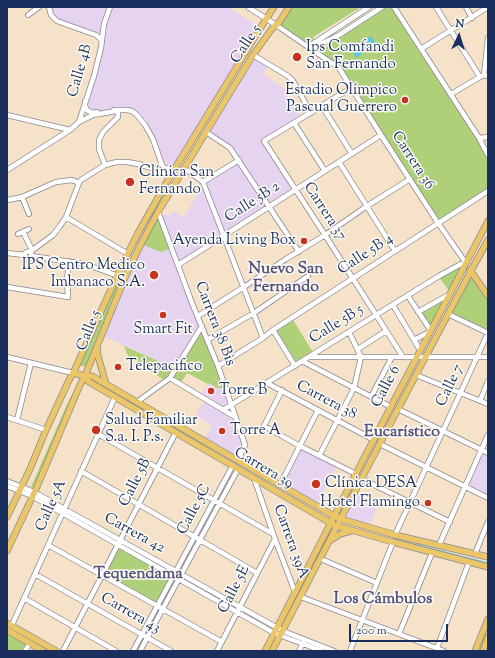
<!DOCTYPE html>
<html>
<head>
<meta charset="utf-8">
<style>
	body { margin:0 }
	#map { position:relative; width:495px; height:658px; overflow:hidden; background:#f5e2c8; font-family:"Sorts Mill Goudy",serif }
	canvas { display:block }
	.frame { position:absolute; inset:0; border:8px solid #1b2f5e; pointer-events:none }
	.north { position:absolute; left:439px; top:16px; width:40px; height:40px; -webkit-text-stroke:3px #fdfcf7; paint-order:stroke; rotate:4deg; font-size:11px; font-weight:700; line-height:16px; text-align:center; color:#1b2f5e }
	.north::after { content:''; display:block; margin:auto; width:14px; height:18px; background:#1b2f5e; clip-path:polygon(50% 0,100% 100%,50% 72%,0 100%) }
	.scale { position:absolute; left:349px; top:624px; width:99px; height:18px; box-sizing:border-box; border:2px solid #1b2f5e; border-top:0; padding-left:5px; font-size:12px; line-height:14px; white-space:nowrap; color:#1b2f5e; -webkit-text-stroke:3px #fdfcf7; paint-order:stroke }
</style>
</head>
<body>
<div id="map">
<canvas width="495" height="658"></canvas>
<div class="frame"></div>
<div class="north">N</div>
<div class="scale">200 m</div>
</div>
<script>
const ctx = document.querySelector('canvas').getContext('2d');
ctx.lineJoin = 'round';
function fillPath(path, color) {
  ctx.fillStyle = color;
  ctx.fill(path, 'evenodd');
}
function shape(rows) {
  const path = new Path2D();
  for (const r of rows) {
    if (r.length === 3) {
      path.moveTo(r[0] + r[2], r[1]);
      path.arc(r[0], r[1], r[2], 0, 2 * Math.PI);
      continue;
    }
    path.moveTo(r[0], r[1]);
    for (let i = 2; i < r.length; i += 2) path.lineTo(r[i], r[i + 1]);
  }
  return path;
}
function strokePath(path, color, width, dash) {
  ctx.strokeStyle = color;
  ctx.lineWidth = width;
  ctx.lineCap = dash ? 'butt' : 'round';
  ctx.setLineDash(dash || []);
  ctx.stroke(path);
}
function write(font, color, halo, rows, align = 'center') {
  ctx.font = font + ' "Sorts Mill Goudy",serif';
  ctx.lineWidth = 3;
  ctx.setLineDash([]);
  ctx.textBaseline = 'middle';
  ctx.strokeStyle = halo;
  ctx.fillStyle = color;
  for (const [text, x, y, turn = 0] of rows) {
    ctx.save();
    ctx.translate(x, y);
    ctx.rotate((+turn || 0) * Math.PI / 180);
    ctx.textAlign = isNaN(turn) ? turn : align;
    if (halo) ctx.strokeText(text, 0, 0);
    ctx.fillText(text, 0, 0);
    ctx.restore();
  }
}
const built = shape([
	[49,7,107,7,105,12,102,24,110,7,227,7,261,27,175,168,165,168,153,139,132,111,92,113,85,108,101,48,100,38,57,21],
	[255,59,268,67,263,74,287,90,287,92,301,117,261,141,293,189,270,204,232,147,209,132],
	[239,160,270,206,179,265,202,326,176,369,101,335,134,257,160,217,165,214,169,216,173,211,184,217,200,190,205,185,203,182],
	[209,383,217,388,225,388,231,405,223,410,235,417,245,445,238,460,203,440,212,426,195,415,205,400,200,396],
	[300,446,337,465,316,506,280,485],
	[481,450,488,453,488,498,465,487],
	[355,493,373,501,371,506,377,509,368,527,341,519]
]);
const green = shape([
	[289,7,361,7,313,37,315,42,308,47,276,25],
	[382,7,394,7,488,155,488,191,438,223,339,68,319,55,335,37],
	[158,212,172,248,161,252,141,244],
	[460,266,462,267,449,291,439,277],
	[471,271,488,296,488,333,448,314],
	[118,280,121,282,95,342,86,367,76,365,91,334,92,340],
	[444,299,430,327,419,312],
	[292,318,314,354,295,366,273,330],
	[202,326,225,388,217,388,209,383,208,384,187,373,180,384,170,378,166,381,129,358,124,346,176,369],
	[78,384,36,489,31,487,68,402],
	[118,545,173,576,157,606,102,575],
	[7,633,30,643,25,651,7,651]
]);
const water = shape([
	[371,36,376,44,356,58,351,49]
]);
const stream = shape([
	[394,539,403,542],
	[414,544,488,563]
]);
const minor = shape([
	[49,7,51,15,57,21,96,35,102,40],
	[394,7,479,138,488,155],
	[436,7,480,77],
	[466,7,472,18],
	[28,15,39,7],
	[308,47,369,7],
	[309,48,315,47,339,35,382,7],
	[421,49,488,7],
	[253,55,288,76,293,81,311,113],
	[484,75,488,38],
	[351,88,264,141,325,235,403,357],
	[451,94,480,77,484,75,488,76],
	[85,101,85,106,87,110,92,113,97,112],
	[322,106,352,154],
	[114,110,127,110,132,111,137,115,145,125,153,139,162,165,165,168,169,169,175,168],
	[7,115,70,130],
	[79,122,94,76,101,48,104,24,110,7],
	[294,123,325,171],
	[206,132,230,148,299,252],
	[479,138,488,137],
	[339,162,395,251],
	[184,168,203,182,263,338],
	[7,170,70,130,79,122,93,115,116,111,118,113,118,117,103,132,99,140,99,149,105,165],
	[203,182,239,160],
	[22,197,29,214],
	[7,200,13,199,22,197,56,182,72,180,79,183],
	[158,212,160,217,192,303,218,366,245,445,238,460],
	[66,217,128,254],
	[23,232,32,250],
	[18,234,29,229],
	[28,255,3.5],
	[30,252,53,235,60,226,66,217,79,183,81,180,105,165,117,162,127,162,138,164,159,170,169,178],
	[7,253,25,255],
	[31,256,85,264,124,278],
	[178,265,381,135],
	[7,287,68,297,67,280,69,261],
	[408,296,431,331,414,340],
	[393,305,420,350],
	[418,312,450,294],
	[448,314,488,333],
	[198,316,244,287,286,259,325,235,367,206,410,179],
	[273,330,295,366],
	[207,340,254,313,308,276],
	[358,349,386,331],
	[7,357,73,373],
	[310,357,488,357],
	[302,361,391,407],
	[218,366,263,338,273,330,488,191],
	[416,375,488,404],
	[170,378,235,417],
	[267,383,374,440],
	[282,390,264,426,300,446,356,474],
	[371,397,392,357],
	[480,401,488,381],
	[137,402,170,378,202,326],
	[398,409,488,453],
	[223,410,439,276,461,264,466,263,438,223,381,135,339,68,279,27,248,7],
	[7,417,46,430],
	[17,420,31,363],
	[98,434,273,534],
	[380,444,488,498],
	[319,456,354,388,361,357,349,332],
	[81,471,257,573],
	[254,478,275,539,295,592],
	[362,479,450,522],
	[7,481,34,492,283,631,334,651],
	[280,485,318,410],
	[7,486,32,496,274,633,322,651],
	[395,535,488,333],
	[48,545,222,642],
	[439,545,488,435],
	[475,554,488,522],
	[321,559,377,583],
	[35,574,171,651],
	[301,597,444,651],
	[24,598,116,651],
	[12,625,115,397],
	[399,634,432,553],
	[437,648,469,562],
	[25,651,30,643],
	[63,651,176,432],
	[133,651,233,465],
	[140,651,238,469],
	[217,651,275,539],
	[299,651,304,641],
	[350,651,393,542]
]);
const major = shape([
	[470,270,488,296],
	[97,347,98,356,106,384],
	[73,373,85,376,92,376,334,516,341,519,395,535,488,557],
	[85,376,89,382,334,525,393,542,488,567],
	[7,517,30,469,46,430,69,380,75,369,121,267,138,233,169,178,261,27,274,7],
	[331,540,340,534,351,531],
	[7,551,36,489,80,385,85,376,126,275,141,244,158,212,206,132,253,55,271,30,280,21,289,7],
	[7,623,56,651],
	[7,630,43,651],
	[265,651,364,458,488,221],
	[272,651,388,428,473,267,488,240],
	[475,651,488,619],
	[483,651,488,637]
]);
const markers = [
	[297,57,5,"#c8321e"],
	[405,100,4,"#c8321e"],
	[130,182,5,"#c8321e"],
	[304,241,4,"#c8321e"],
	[154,275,5,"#c8321e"],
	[163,315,4,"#c8321e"],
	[118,367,4,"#c8321e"],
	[211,391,4,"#c8321e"],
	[96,430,5,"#c8321e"],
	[222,431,4,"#c8321e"],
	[316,484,5,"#c8321e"],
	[428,503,4,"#c8321e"]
];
const streetNames = [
	["Calle 5",247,45,-56],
	["Calle 4B",81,71,-74],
	["Carrera 36",412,161,57],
	["Calle 5B 2",253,203,-33],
	["Carrera 37",324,212,57],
	["Calle 5B 4",366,255,-33],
	["Carrera 38 Bis",214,324,69],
	["Calle 5B 5",337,325,-32],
	["Calle 5",90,331,-68],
	["Calle 7",451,386,-65],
	["Calle 6",387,387,-62],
	["Carrera 38",326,401,28],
	["Carrera 39",263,469,31],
	["Calle 5B",136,483,-63],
	["Calle 5A",52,506,-66],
	["Calle 5C",195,510,-62],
	["Carrera 42",134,534,29],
	["Carrera 39A",290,542,70],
	["Calle 5E",235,590,-63],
	["Carrera 43",130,614,30]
];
const poiNames = [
	["Ips Comfandi",306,48],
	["San Fernando",306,65],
	["Estadio Olímpico",397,91,"right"],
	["Pascual Guerrero",397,108,"right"],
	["Clínica San",139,173],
	["Fernando",139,190],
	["Ayenda Living Box",296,241,"right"],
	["IPS Centro Medico",145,266,"right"],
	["Imbanaco S.A.",145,283,"right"],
	["Smart Fit",163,330,"center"],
	["Telepacifico",126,367],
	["Torre B",219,391],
	["Salud Familiar",105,421],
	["S.a. I. P.s.",105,438],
	["Torre A",230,431],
	["Clínica DESA",325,484],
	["Hotel Flamingo",420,503,"right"]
];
const neighbourhoodNames = [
	["Nuevo San",286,270],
	["Fernando",286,288],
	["Eucarístico",402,433],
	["Tequendama",138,575],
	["Los Cámbulos",383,600]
];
fillPath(built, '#e6d3f0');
fillPath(green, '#afd079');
fillPath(water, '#5ec7da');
strokePath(stream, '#5ec7da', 1);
strokePath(minor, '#888893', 6);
strokePath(major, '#888893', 7);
strokePath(minor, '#fff', 4.5);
strokePath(major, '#ebc669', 5.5);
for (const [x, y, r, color] of markers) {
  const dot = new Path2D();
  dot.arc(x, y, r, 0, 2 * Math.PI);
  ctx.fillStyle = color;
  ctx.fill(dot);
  strokePath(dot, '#fdfcf7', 1.5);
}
write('15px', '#1b2f5e', '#fdfcf7', streetNames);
write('15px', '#1b2f5e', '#fdfcf7', poiNames, 'left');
write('bold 16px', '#57537a', '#fdfcf7', neighbourhoodNames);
</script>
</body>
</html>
